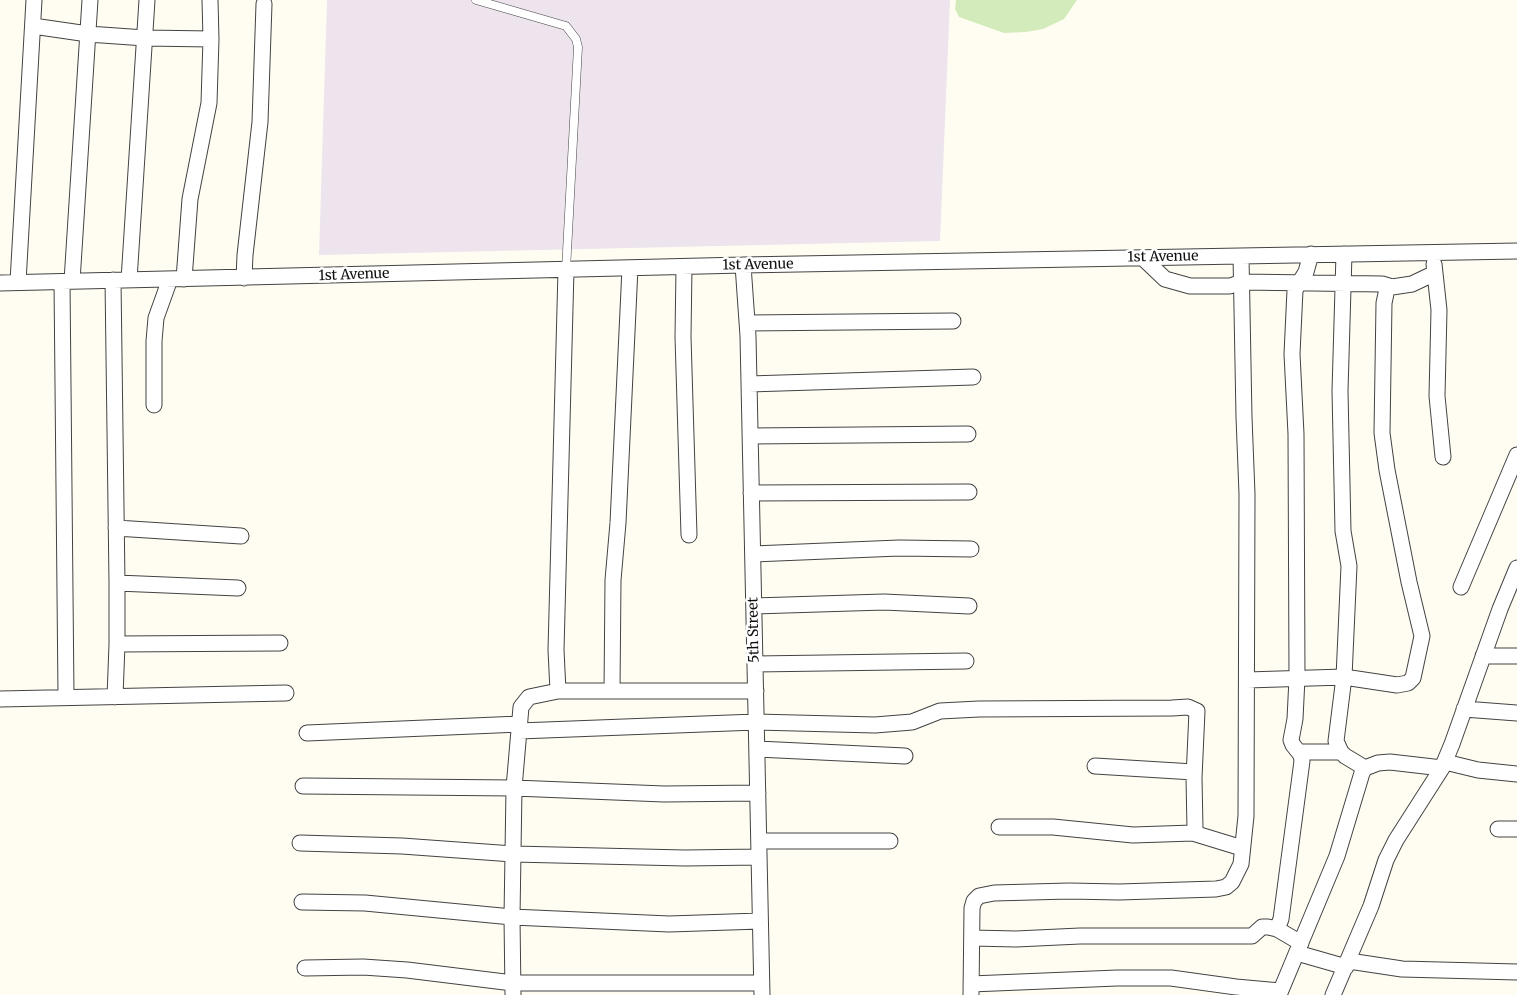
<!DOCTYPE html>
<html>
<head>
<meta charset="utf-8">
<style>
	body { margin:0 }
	canvas { display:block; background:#fffdf2 }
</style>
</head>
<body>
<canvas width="1517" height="995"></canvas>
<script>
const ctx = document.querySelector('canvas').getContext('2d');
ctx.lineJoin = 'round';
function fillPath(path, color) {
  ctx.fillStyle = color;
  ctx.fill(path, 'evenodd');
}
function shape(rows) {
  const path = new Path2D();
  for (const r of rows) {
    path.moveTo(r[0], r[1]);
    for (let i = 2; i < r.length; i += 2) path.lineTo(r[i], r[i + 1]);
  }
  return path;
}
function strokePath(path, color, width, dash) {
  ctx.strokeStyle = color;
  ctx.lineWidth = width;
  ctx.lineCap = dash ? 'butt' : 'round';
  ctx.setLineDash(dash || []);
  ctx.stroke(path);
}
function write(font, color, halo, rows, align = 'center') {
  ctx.font = font + ' Merriweather,serif';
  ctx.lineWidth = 5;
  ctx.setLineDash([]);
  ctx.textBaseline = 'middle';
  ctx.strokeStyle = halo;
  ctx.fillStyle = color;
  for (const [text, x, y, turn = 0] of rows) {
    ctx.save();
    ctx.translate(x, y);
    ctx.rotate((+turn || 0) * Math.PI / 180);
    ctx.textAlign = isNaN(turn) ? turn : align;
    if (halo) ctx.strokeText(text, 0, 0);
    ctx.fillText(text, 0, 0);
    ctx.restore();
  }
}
const industrial = shape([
	[327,0,950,0,940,241,319,255]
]);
const green = shape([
	[956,0,1077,0,1064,19,1043,29,1026,32,1004,33,959,17,955,9]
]);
const service = shape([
	[476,0,566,26,576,39,578,47,566,270]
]);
const minor = shape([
	[33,26,88,34,145,38,211,39],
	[1344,254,1340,391,1343,531,1349,566,1344,677,1336,741,1341,752,1345,756,1365,768],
	[1143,258,1165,279,1190,286,1230,286,1242,282,1382,284,1392,287],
	[1434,264,1439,310,1437,396,1443,457],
	[743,265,748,336,762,995],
	[684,267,683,337,689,535],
	[244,278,245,255,260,122,264,4],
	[184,279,190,199,209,103,211,39,210,0],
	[113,280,117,583,117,644,115,697],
	[129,280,147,0],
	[72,281,90,0],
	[18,282,34,0],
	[62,282,66,696],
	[0,283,743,265,1517,251],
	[747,323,953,321],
	[749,384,973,377],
	[154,405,154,341,156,318,170,279],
	[750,436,968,434],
	[751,493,969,492],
	[116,528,241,536],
	[753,554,899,548,971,549],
	[117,583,238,588],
	[1461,587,1517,455],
	[754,606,884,602,969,606],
	[117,644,280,643],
	[1483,656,1517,656],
	[755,664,966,661],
	[1247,680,1344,677,1397,685,1408,683,1413,678,1422,636,1409,582,1387,470,1382,433,1384,303,1387,289,1392,287,1412,284,1435,273],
	[558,691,556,650,566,270],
	[612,691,613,580,618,523,630,268],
	[0,699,286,693],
	[1464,709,1517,713],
	[519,731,756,722,875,725,912,722,940,711,979,709,1172,708,1188,707,1197,711,1194,778,1195,829,1193,833,1133,835,1053,827,999,827],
	[307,733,520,724],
	[757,749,905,756],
	[1299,752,1341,752],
	[1445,762,1478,770,1517,774],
	[1095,766,1194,772],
	[303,786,514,788,664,794,758,793],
	[1498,829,1517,829],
	[1193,833,1242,848],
	[759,841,890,841],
	[300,843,402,846,513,854,685,858,759,857],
	[302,902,365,903,512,917,669,924,760,921],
	[1277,929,1281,919,1302,761,1301,755,1293,745,1291,740,1295,719,1297,678,1296,434,1292,354,1295,290,1306,272,1311,254],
	[972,938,1016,939,1080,936,1252,936,1262,927,1268,927,1277,929,1301,943],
	[1297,953,1346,967],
	[1349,961,1402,969,1517,972],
	[305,968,363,967,407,970,513,983,761,983],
	[971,984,1117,978,1171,978,1236,987,1280,991],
	[513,995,512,917,514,788,521,707,529,697,558,691,756,691],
	[971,995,972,908,974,901,979,896,994,893,1069,891,1119,892,1216,889,1226,887,1232,882,1241,864,1246,816,1247,494,1244,417,1241,256],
	[1279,995,1337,856,1362,773,1365,768,1378,763,1390,762,1442,768],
	[1333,995,1371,906,1386,860,1396,840,1442,768,1452,744,1500,609,1517,568]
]);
const streetNames = [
	["1st Avenue",1163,257,-1],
	["1st Avenue",758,265,-1],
	["1st Avenue",354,275,-2],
	["5th Street",754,630,-91]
];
fillPath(industrial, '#ede4ee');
fillPath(green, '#d3ebba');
strokePath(service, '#434343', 9);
strokePath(minor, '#434343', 17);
strokePath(service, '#fff', 8);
strokePath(minor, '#fff', 15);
write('14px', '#101010', '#fff', streetNames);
</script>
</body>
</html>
